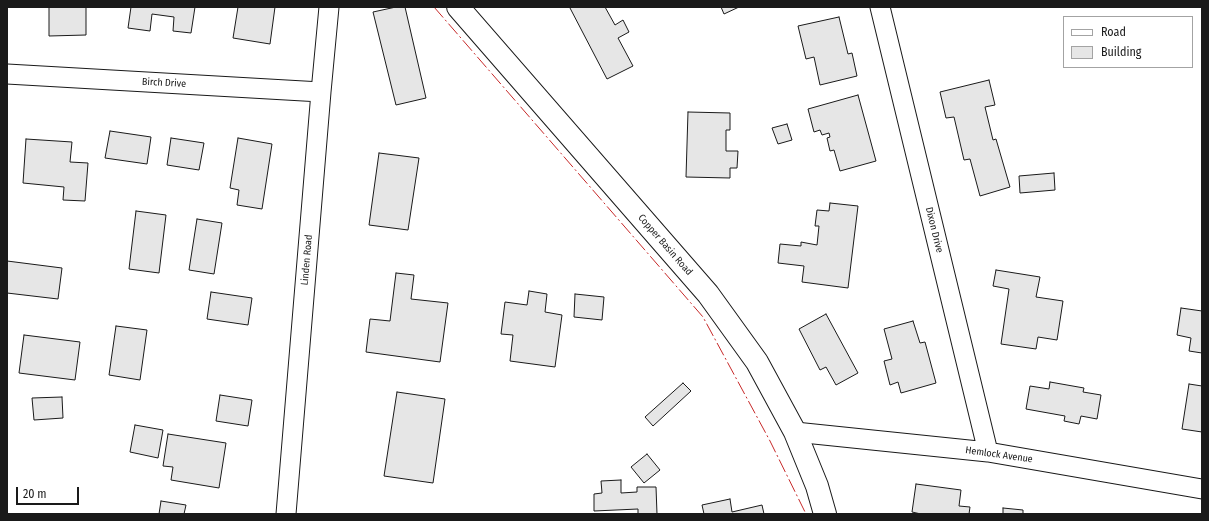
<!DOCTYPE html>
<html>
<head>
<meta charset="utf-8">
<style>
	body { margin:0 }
	#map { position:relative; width:1209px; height:521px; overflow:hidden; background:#fff; font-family:"Fira Sans Condensed",sans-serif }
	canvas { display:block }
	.frame { position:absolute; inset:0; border:8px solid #1a1a1a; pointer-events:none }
	.legend { position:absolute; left:1063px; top:16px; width:130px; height:52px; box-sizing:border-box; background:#fff; border:1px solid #a3a3a3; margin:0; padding:5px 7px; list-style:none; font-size:12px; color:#1a1a1a }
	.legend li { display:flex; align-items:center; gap:8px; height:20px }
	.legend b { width:20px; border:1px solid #a3a3a3 }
	.scale { position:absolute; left:16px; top:487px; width:63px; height:18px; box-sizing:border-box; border:2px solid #1a1a1a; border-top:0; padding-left:5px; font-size:12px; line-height:14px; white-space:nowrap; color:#1a1a1a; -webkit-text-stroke:3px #fff; paint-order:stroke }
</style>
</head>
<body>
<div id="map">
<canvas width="1209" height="521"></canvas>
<div class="frame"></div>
<ul class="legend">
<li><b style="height:5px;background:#fff"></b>Road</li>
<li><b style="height:11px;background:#e6e6e6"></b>Building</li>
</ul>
<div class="scale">20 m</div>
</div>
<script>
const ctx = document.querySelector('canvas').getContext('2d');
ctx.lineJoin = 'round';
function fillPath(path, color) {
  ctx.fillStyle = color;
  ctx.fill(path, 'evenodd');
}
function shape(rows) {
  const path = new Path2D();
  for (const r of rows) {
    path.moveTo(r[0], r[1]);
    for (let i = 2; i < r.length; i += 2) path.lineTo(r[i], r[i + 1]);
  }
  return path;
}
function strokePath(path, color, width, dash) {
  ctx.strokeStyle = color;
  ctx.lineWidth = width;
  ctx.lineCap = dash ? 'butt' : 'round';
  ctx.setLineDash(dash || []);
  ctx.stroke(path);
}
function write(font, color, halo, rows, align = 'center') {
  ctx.font = font + ' "Fira Sans Condensed",sans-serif';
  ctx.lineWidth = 3;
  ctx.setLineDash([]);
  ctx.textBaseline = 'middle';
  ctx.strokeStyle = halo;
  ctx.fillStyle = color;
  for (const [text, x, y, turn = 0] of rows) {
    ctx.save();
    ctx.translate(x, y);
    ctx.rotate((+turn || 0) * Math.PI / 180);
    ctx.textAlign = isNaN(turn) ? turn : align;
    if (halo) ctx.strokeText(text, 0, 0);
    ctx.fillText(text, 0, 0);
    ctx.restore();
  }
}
const building = shape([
	[49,7,86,7,86,35,49,36,49,7],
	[131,7,195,7,191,33,173,31,174,17,152,14,150,31,128,28,131,7],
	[238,7,275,7,270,44,233,38,238,7],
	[396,7,405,7,426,98,396,105,373,12,396,7],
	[571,7,605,7,615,25,623,20,629,32,618,38,633,66,607,79,570,8,571,7],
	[721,7,739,7,724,14,721,7],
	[839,17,848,54,852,53,857,76,820,85,814,57,806,59,798,26,839,17],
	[989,80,995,105,985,107,993,140,996,139,1010,187,980,196,970,159,964,160,954,117,946,118,940,92,989,80],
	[858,95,876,161,840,171,834,150,830,151,827,138,830,137,829,133,822,135,820,130,814,132,808,109,858,95],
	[688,112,730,113,730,130,726,130,726,151,738,151,737,168,730,168,730,178,686,177,688,112],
	[787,124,792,140,778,144,772,128,787,124],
	[110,131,151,137,147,164,105,158,110,131],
	[171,138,204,143,199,170,167,165,171,138],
	[238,138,272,144,262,209,237,205,239,190,230,188,238,138],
	[26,139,72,142,70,162,88,163,85,201,63,200,64,187,23,183,26,139],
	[379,153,419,158,408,230,369,225,379,153],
	[1054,173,1055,190,1020,193,1019,176,1054,173],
	[830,203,858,206,848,288,802,282,804,266,778,263,780,244,801,246,801,242,817,245,819,226,815,226,817,210,829,211,830,203],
	[136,211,166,215,159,273,129,269,136,211],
	[197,219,222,223,214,274,189,270,197,219],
	[7,261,62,268,58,299,7,293,7,261],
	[996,270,1040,277,1036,297,1063,301,1057,340,1038,337,1036,349,1001,344,1009,289,993,286,996,270],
	[396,273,414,275,411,299,448,303,440,362,366,352,370,319,390,321,396,273],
	[529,291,547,294,545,312,562,315,555,367,510,361,513,335,501,334,505,302,527,305,529,291],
	[211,292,252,298,248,325,207,319,211,292],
	[575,294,604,297,602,320,574,317,575,294],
	[1181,308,1202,311,1202,353,1189,351,1191,338,1177,335,1181,308],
	[826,314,858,373,836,385,826,367,820,370,799,329,826,314],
	[913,321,920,343,925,342,936,383,901,393,898,382,890,385,884,361,892,359,884,329,913,321],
	[116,326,147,330,140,380,109,375,116,326],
	[24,335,80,342,75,380,19,373,24,335],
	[1050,382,1084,388,1083,392,1101,395,1097,419,1081,416,1079,424,1064,421,1065,416,1026,409,1030,386,1049,389,1050,382],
	[683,383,691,391,653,426,645,417,683,383],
	[1189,384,1202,386,1202,432,1182,429,1189,384],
	[397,392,445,399,433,483,384,476,397,392],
	[220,395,252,400,248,426,216,421,220,395],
	[62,397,63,418,34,420,32,398,62,397],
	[135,425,163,430,158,458,130,452,135,425],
	[168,434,226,443,219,488,171,480,173,467,163,466,168,434],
	[647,454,660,470,644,483,631,467,647,454],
	[621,480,621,493,637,492,637,487,656,487,657,514,638,514,638,509,594,511,594,494,602,493,601,481,621,480],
	[916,484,961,490,959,506,970,507,969,514,921,514,912,512,916,484],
	[730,499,732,512,762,505,764,514,704,514,702,505,730,499],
	[161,501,186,505,184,514,159,514,161,501],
	[1003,508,1023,510,1023,514,1003,514,1003,508]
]);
const street = shape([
	[880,7,988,452],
	[7,74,321,92],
	[795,432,988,452,1202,489],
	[286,514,321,92,329,7]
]);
const secondary = shape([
	[458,7,708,294,757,362,795,432,817,486,825,514]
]);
const power = shape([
	[434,7,703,317,770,441,806,514]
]);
const streetNames = [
	["Birch Drive",164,83,3],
	["Dixon Drive",934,230,76],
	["Copper Basin Road",665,245,49],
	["Linden Road",307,260,-85],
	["Hemlock Avenue",999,455,8]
];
fillPath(building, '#e6e6e6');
strokePath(building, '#1a1a1a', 1);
strokePath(street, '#1a1a1a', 21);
strokePath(secondary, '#1a1a1a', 24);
strokePath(street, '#fff', 19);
strokePath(secondary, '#fff', 22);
strokePath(power, '#c62828', 1, [14, 3, 2, 3]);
write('10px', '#1a1a1a', '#fff', streetNames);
</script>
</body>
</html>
